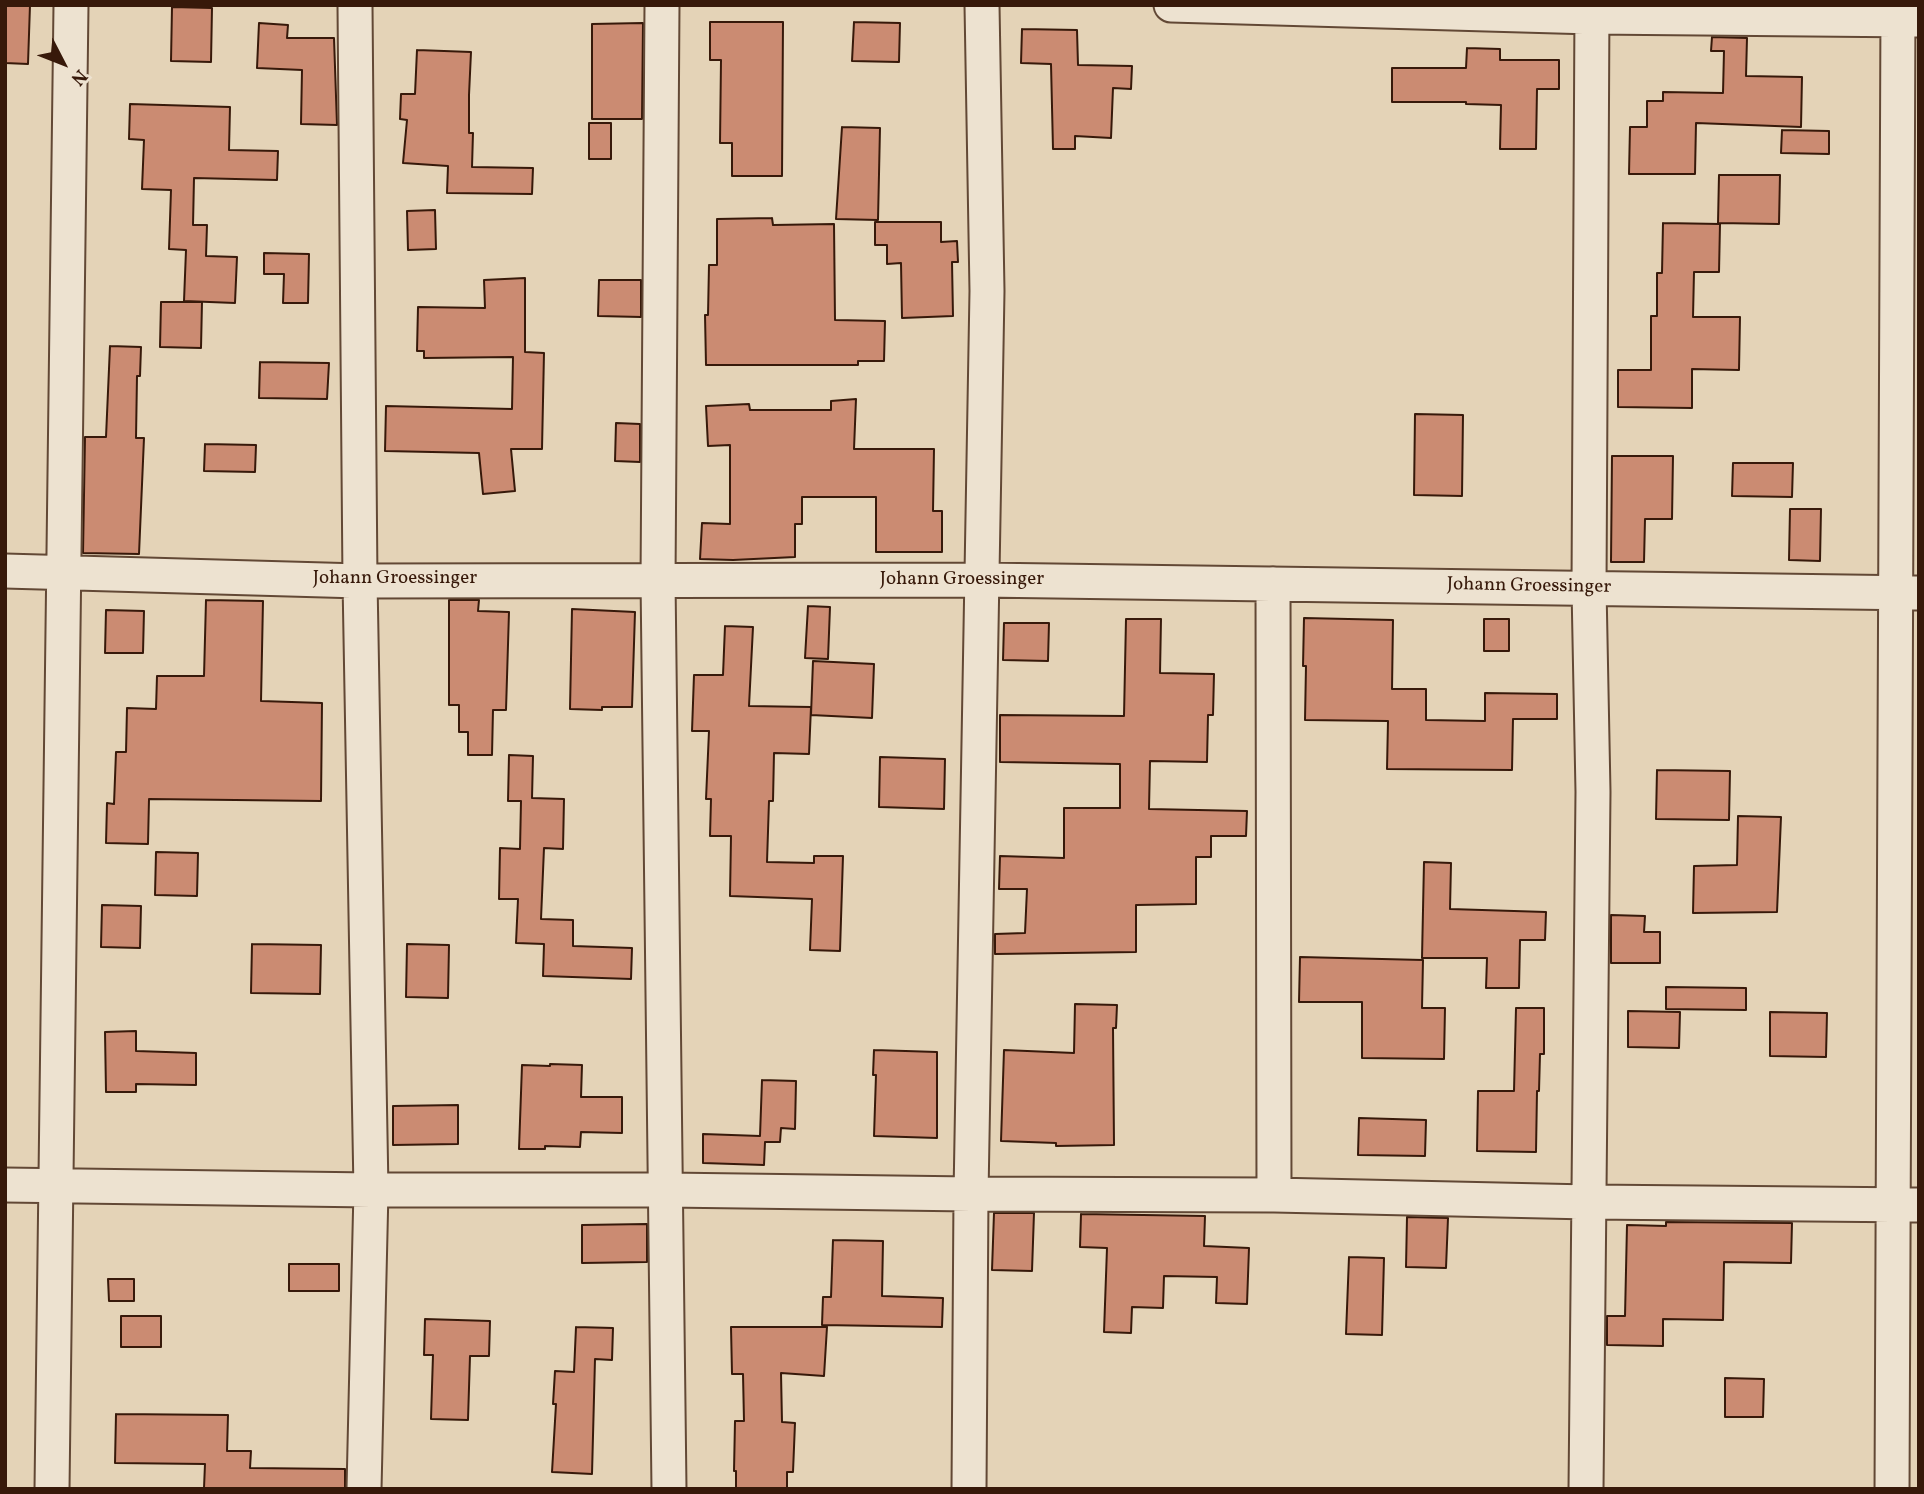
<!DOCTYPE html>
<html>
<head>
<meta charset="utf-8">
<style>
	body { margin:0 }
	#map { position:relative; width:1924px; height:1494px; overflow:hidden; background:#e4d3b7; font-family:Vollkorn,serif }
	canvas { display:block }
	.frame { position:absolute; inset:0; border:7px solid #37190a; pointer-events:none }
	.north { position:absolute; left:28px; top:28px; width:70px; height:70px; -webkit-text-stroke:5px #ede2d0; paint-order:stroke; rotate:132deg; font-size:19px; font-weight:700; line-height:28px; text-align:center; color:#37190a }
	.north::after { content:''; display:block; margin:auto; width:24px; height:32px; background:#37190a; clip-path:polygon(50% 0,100% 100%,50% 72%,0 100%) }
</style>
</head>
<body>
<div id="map">
<canvas width="1924" height="1494"></canvas>
<div class="frame"></div>
<div class="north">N</div>
</div>
<script>
const ctx = document.querySelector('canvas').getContext('2d');
ctx.lineJoin = 'round';
function fillPath(path, color) {
  ctx.fillStyle = color;
  ctx.fill(path, 'evenodd');
}
function shape(rows) {
  const path = new Path2D();
  for (const r of rows) {
    path.moveTo(r[0], r[1]);
    for (let i = 2; i < r.length; i += 2) path.lineTo(r[i], r[i + 1]);
  }
  return path;
}
function strokePath(path, color, width, dash) {
  ctx.strokeStyle = color;
  ctx.lineWidth = width;
  ctx.lineCap = dash ? 'butt' : 'round';
  ctx.setLineDash(dash || []);
  ctx.stroke(path);
}
function write(font, color, halo, rows, align = 'center') {
  ctx.font = font + ' Vollkorn,serif';
  ctx.lineWidth = 7;
  ctx.setLineDash([]);
  ctx.textBaseline = 'middle';
  ctx.strokeStyle = halo;
  ctx.fillStyle = color;
  for (const [text, x, y, turn = 0] of rows) {
    ctx.save();
    ctx.translate(x, y);
    ctx.rotate((+turn || 0) * Math.PI / 180);
    ctx.textAlign = isNaN(turn) ? turn : align;
    if (halo) ctx.strokeText(text, 0, 0);
    ctx.fillText(text, 0, 0);
    ctx.restore();
  }
}
const building = shape([
	[5,5,30,5,28,64,5,63,5,5],
	[172,7,212,8,211,62,171,61,172,7],
	[710,22,783,22,782,176,732,176,732,143,720,143,721,60,710,60,710,22],
	[854,22,900,23,899,62,852,61,854,22],
	[259,23,288,25,287,38,334,38,337,125,301,124,302,70,257,68,259,23],
	[643,23,642,119,592,119,592,24,643,23],
	[1022,29,1077,30,1078,65,1132,66,1131,89,1113,88,1111,138,1075,136,1075,149,1053,149,1051,64,1021,63,1022,29],
	[1712,37,1747,38,1746,76,1802,77,1801,127,1696,123,1695,174,1629,174,1630,127,1647,127,1647,101,1663,101,1663,92,1723,93,1724,51,1711,51,1712,37],
	[1467,48,1500,49,1500,60,1559,60,1559,89,1537,89,1536,149,1500,149,1501,105,1466,104,1466,102,1392,102,1392,68,1466,68,1467,48],
	[417,50,471,52,469,95,469,133,473,133,472,167,533,168,532,194,447,193,448,166,403,163,407,120,400,119,401,94,415,94,417,50],
	[130,104,230,107,229,150,278,151,277,180,194,178,193,225,207,225,206,256,237,257,235,303,184,301,186,250,169,249,171,190,142,189,144,140,129,139,130,104],
	[589,123,611,123,611,159,589,159,589,123],
	[842,127,880,128,878,220,836,219,842,127],
	[1782,130,1829,131,1829,154,1781,153,1782,130],
	[1719,175,1780,175,1779,224,1718,223,1719,175],
	[435,210,436,249,408,250,407,211,435,210],
	[772,218,773,225,834,224,835,320,885,321,884,361,858,361,858,365,706,365,705,315,708,315,709,265,717,265,717,219,772,218],
	[875,222,941,222,941,242,957,241,958,262,952,262,953,316,902,318,901,263,887,264,887,245,875,245,875,222],
	[1663,223,1720,224,1719,272,1694,272,1693,317,1740,317,1739,370,1692,369,1692,408,1618,407,1618,370,1651,370,1651,316,1657,316,1657,273,1662,273,1663,223],
	[264,253,309,254,308,303,283,303,284,274,264,274,264,253],
	[525,278,525,352,544,353,542,449,511,449,515,491,483,494,479,453,385,451,386,406,512,409,513,357,424,358,424,351,417,351,418,307,485,308,484,280,525,278],
	[599,280,641,280,641,317,598,316,599,280],
	[161,302,202,302,201,348,160,347,161,302],
	[110,346,141,347,140,376,137,376,136,438,144,438,139,554,83,553,85,437,106,437,110,346],
	[260,362,329,363,327,399,259,398,260,362],
	[856,399,854,449,934,449,933,511,942,511,942,552,876,552,876,497,802,497,802,524,795,524,795,557,733,560,700,559,702,523,730,524,730,445,708,446,706,406,749,404,750,410,831,410,831,401,856,399],
	[1415,414,1463,415,1462,496,1414,495,1415,414],
	[616,423,640,424,640,462,615,461,616,423],
	[205,444,256,445,255,472,204,471,205,444],
	[1612,456,1673,456,1672,519,1645,519,1644,562,1611,562,1612,456],
	[1733,463,1793,463,1792,497,1732,496,1733,463],
	[1790,509,1821,509,1820,561,1789,560,1790,509],
	[206,600,263,601,261,701,322,703,321,801,149,799,148,844,106,843,107,803,114,804,116,752,126,752,127,708,156,709,157,676,204,676,206,600],
	[449,600,479,600,478,611,509,612,506,710,493,710,492,755,468,755,468,732,459,732,459,705,449,705,449,600],
	[808,606,830,607,828,659,805,658,808,606],
	[572,609,635,612,632,707,602,707,602,710,570,709,572,609],
	[106,610,144,611,143,653,105,653,106,610],
	[1304,618,1393,620,1392,689,1426,689,1426,720,1485,721,1485,693,1557,694,1557,719,1513,719,1512,770,1387,769,1388,721,1305,720,1306,666,1303,666,1304,618],
	[1126,619,1161,619,1160,673,1214,674,1213,715,1208,715,1207,762,1150,761,1149,809,1247,811,1246,836,1211,836,1211,857,1196,857,1196,904,1136,905,1136,952,995,954,995,934,1025,933,1027,889,999,889,1000,856,1064,858,1064,808,1120,808,1120,764,1000,762,1000,715,1124,716,1126,619],
	[1484,619,1509,619,1509,651,1484,651,1484,619],
	[1004,623,1049,623,1048,661,1003,660,1004,623],
	[725,626,753,627,749,706,811,707,809,754,774,753,773,801,769,801,767,862,814,863,814,856,843,856,840,951,810,950,812,899,730,896,731,836,710,836,711,799,706,799,709,731,692,731,694,675,723,675,725,626],
	[813,661,874,664,872,718,811,715,813,661],
	[509,755,533,756,532,798,564,799,563,849,544,848,541,919,573,920,573,946,632,948,631,979,543,976,544,944,516,943,518,899,499,899,500,848,520,849,521,801,508,801,509,755],
	[880,757,945,759,944,809,879,807,880,757],
	[1657,770,1730,771,1729,820,1656,819,1657,770],
	[1738,816,1781,817,1777,912,1693,913,1694,866,1737,865,1738,816],
	[156,852,198,853,197,896,155,895,156,852],
	[1424,862,1451,863,1450,909,1546,912,1545,940,1520,940,1519,988,1486,988,1487,958,1422,958,1424,862],
	[102,905,141,906,140,948,101,947,102,905],
	[1611,915,1645,916,1644,932,1660,932,1660,963,1611,963,1611,915],
	[252,944,321,945,320,994,251,993,252,944],
	[407,944,449,945,448,998,406,997,407,944],
	[1300,957,1423,960,1422,1008,1445,1008,1444,1059,1362,1058,1362,1002,1299,1002,1300,957],
	[1666,987,1746,988,1746,1010,1666,1009,1666,987],
	[1075,1004,1117,1005,1116,1028,1113,1028,1114,1145,1056,1146,1056,1143,1001,1141,1004,1050,1074,1053,1075,1004],
	[1516,1008,1544,1008,1544,1054,1540,1054,1539,1091,1537,1091,1536,1152,1477,1151,1478,1091,1514,1091,1516,1008],
	[1628,1011,1680,1012,1679,1048,1628,1047,1628,1011],
	[1770,1012,1827,1013,1826,1057,1770,1056,1770,1012],
	[136,1031,136,1051,196,1053,196,1085,136,1084,136,1092,106,1092,105,1032,136,1031],
	[874,1050,937,1052,937,1138,874,1136,876,1075,873,1075,874,1050],
	[550,1064,582,1065,581,1097,622,1097,622,1133,581,1132,580,1147,545,1146,545,1149,519,1149,522,1065,550,1066,550,1064],
	[762,1080,796,1081,795,1129,781,1128,780,1142,765,1142,764,1165,703,1163,703,1134,760,1136,762,1080],
	[458,1105,458,1144,393,1145,393,1106,458,1105],
	[1359,1118,1426,1120,1425,1156,1358,1155,1359,1118],
	[994,1213,1034,1213,1032,1271,992,1270,994,1213],
	[1081,1214,1205,1216,1204,1246,1249,1248,1247,1304,1216,1303,1217,1277,1164,1276,1163,1308,1132,1307,1131,1333,1104,1332,1107,1248,1080,1247,1081,1214],
	[1407,1217,1448,1218,1446,1268,1406,1267,1407,1217],
	[1666,1222,1792,1223,1791,1263,1724,1262,1723,1320,1663,1319,1663,1346,1607,1345,1607,1316,1625,1316,1627,1225,1666,1226,1666,1222],
	[647,1224,647,1262,582,1263,582,1225,647,1224],
	[833,1240,883,1241,882,1296,943,1298,942,1327,822,1325,823,1297,831,1297,833,1240],
	[1349,1257,1384,1258,1382,1335,1346,1334,1349,1257],
	[289,1264,339,1264,339,1291,289,1291,289,1264],
	[108,1279,134,1279,134,1301,109,1301,108,1279],
	[121,1316,161,1316,161,1347,121,1347,121,1316],
	[425,1319,490,1321,489,1356,470,1356,468,1420,431,1419,433,1355,424,1355,425,1319],
	[576,1327,613,1328,612,1360,595,1359,592,1474,552,1472,556,1404,553,1404,555,1371,574,1372,576,1327],
	[731,1327,827,1327,824,1376,781,1373,782,1422,795,1423,793,1472,787,1472,787,1489,736,1489,736,1471,734,1471,735,1421,744,1421,743,1374,732,1374,731,1327],
	[1725,1378,1764,1379,1763,1417,1725,1417,1725,1378],
	[116,1414,228,1415,227,1451,251,1451,250,1468,345,1469,345,1489,204,1488,205,1464,115,1463,116,1414]
]);
const minor = shape([
	[355,5,360,581,371,1190,364,1489],
	[662,5,658,580,669,1489],
	[1171,5,1592,17,1919,20],
	[5,571,360,581,982,580,1919,593],
	[1273,584,1274,1195],
	[5,1185,371,1190,667,1190,971,1194,1274,1195,1589,1202,1919,1205],
	[52,1489,71,5],
	[969,1489,971,1194,987,291,982,5],
	[1586,1489,1593,792,1589,588,1592,5],
	[1892,1489,1898,5]
]);
const streetNames = [
	["Johann Groessinger",395,580],
	["Johann Groessinger",962,581],
	["Johann Groessinger",1529,587,1]
];
fillPath(building, '#cb8b72');
strokePath(building, '#37190a', 2);
strokePath(minor, '#624835', 37);
strokePath(minor, '#ede2d0', 33);
write('19px', '#37190a', '#ede2d0', streetNames);
</script>
</body>
</html>
